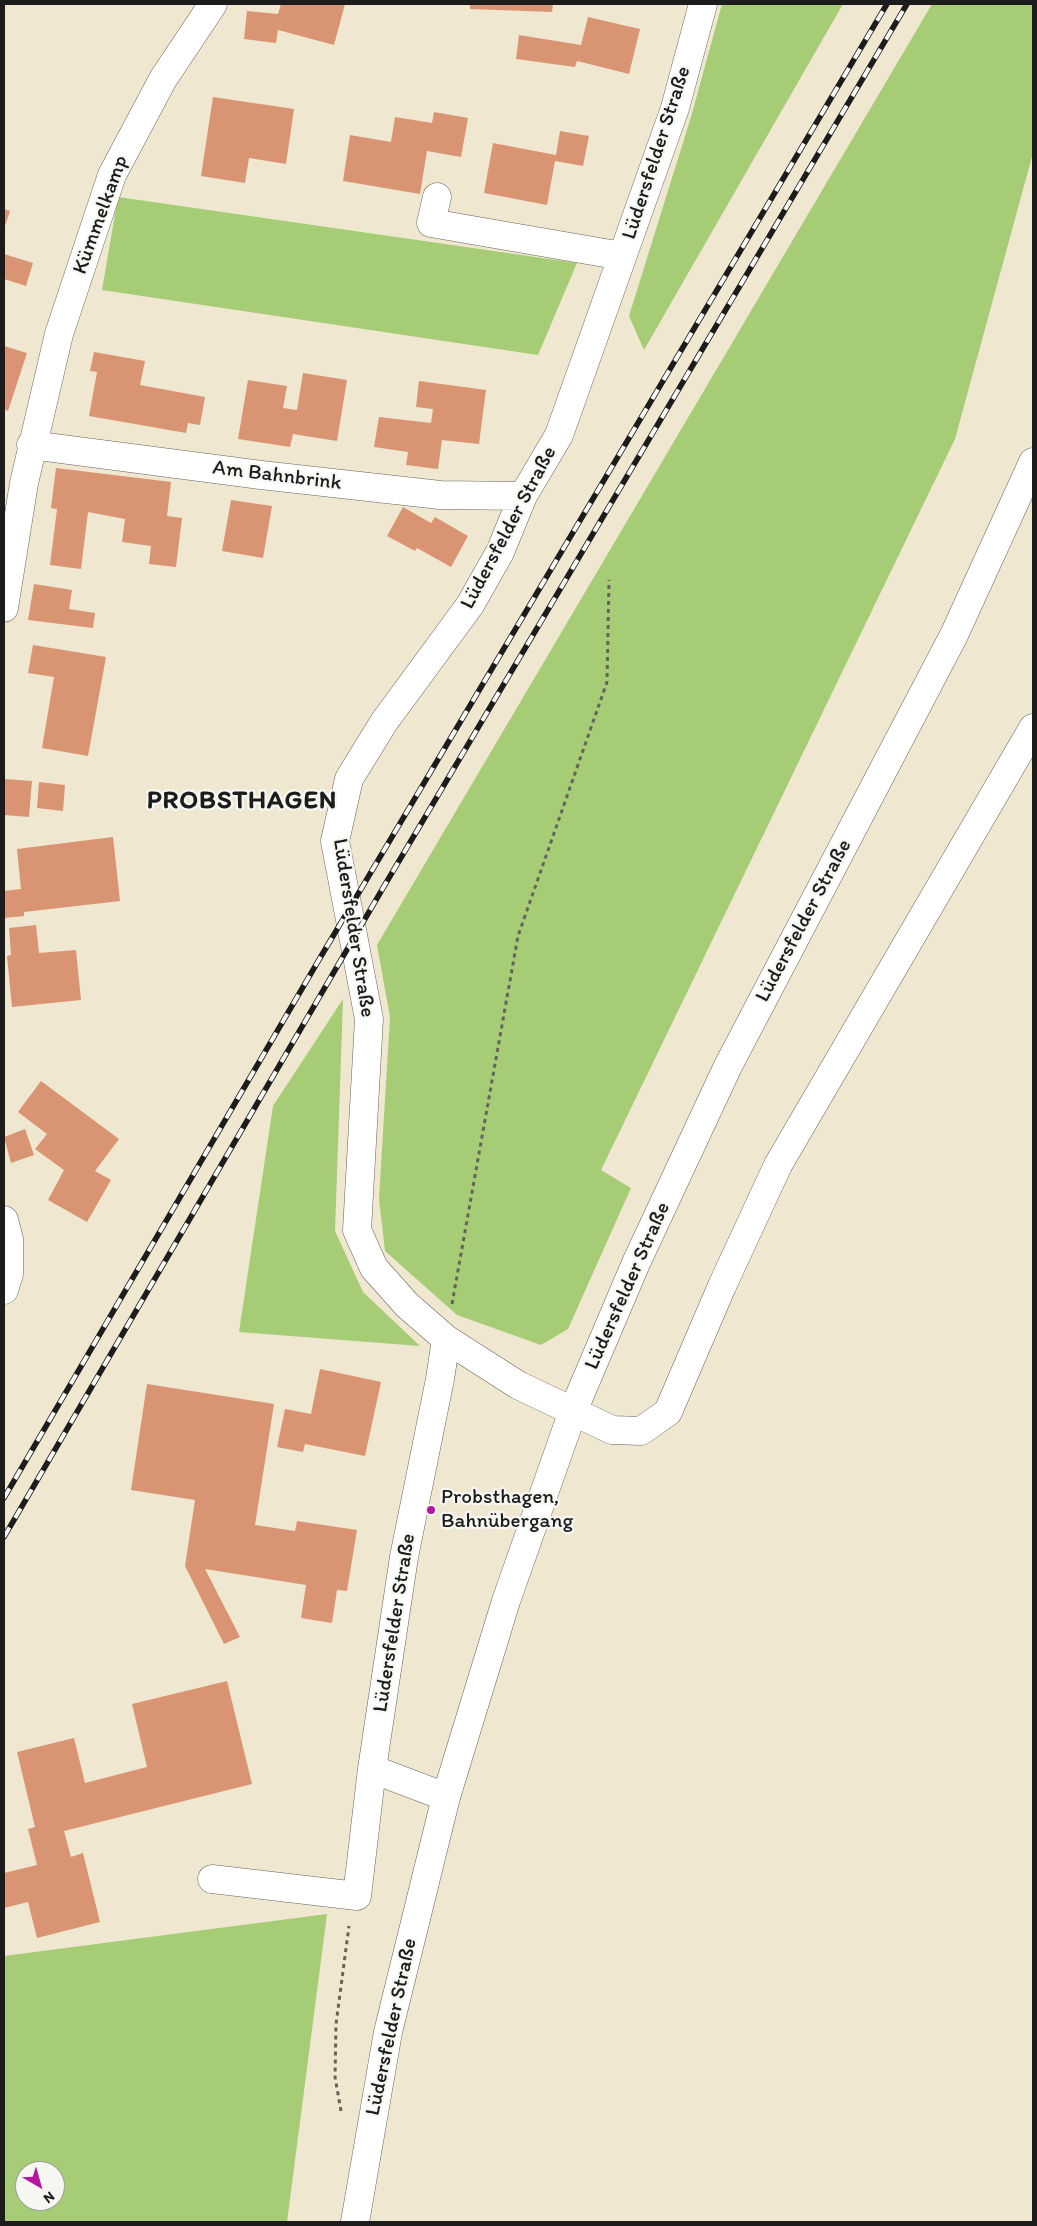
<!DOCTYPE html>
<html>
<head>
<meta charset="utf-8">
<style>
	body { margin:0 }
	#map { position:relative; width:1037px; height:2226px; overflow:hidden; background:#efe7d0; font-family:Itim,sans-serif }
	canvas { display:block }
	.frame { position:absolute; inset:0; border:5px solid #1c1c1c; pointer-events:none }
	.north { position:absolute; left:15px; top:2161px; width:50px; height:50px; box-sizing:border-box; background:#f6f6f2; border:1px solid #9f9f9c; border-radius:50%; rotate:142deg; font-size:14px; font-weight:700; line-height:20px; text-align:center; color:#1c1c1c }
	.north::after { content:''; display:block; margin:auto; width:18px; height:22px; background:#b5179e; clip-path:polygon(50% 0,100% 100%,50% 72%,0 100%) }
</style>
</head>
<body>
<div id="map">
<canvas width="1037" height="2226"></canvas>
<div class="frame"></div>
<div class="north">N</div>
</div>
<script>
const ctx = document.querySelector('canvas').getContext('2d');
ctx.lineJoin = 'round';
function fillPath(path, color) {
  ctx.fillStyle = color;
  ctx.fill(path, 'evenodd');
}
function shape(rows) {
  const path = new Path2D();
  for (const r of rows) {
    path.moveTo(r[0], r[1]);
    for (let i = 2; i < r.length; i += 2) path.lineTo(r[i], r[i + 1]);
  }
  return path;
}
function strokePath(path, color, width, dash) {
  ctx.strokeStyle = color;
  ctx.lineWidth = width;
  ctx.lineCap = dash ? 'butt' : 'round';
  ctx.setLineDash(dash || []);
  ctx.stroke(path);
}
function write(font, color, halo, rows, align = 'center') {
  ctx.font = font + ' Itim,sans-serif';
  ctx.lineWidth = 4.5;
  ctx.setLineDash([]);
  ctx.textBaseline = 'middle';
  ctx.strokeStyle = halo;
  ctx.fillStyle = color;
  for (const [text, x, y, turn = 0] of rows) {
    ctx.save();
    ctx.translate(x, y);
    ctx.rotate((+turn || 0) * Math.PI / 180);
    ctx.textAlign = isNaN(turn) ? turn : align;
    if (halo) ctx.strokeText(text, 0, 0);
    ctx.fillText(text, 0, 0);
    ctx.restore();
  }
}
const green = shape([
	[722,4,843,4,644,350,629,316,691,117],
	[932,4,1033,4,1033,153,955,439,601,1170,631,1188,568,1329,541,1345,457,1315,385,1251,379,1199,390,1017,377,945],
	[118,197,577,263,538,355,102,290],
	[343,999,335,1231,363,1292,420,1346,239,1332,273,1106],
	[327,1914,287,2222,4,2222,4,1956],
	[25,2171,55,2171,55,2201,25,2201]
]);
const building = shape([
	[281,4,345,4,334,45,278,30,276,43,244,39,247,11,278,14],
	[470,4,553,4,552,12,470,9],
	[588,17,640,29,629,74,577,61,575,67,516,59,519,35,581,45],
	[213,97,294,109,286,164,249,158,245,183,201,176],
	[434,112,468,118,461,157,427,151,420,194,343,181,350,135,391,142,395,117,432,123],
	[560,131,589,136,583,166,555,161,547,205,484,193,493,143,556,155],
	[4,209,10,211,4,229],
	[4,254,33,263,26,286,4,279],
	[4,346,27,353,8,411,4,409],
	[94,352,145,361,140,385,205,397,200,425,188,423,186,433,89,416,97,372,90,371],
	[303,373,347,380,337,441,293,434,290,447,238,439,248,380,287,386,283,408,297,410],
	[419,381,486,390,479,444,442,440,438,469,406,465,408,452,374,447,379,417,431,423,433,409,416,407],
	[56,468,171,482,167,516,182,518,176,567,149,564,151,546,122,542,125,519,88,512,81,569,50,565,57,509,51,508],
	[231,500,272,506,263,558,222,551],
	[403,507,431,523,435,517,468,536,451,567,417,548,415,551,387,536],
	[34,584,72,590,69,609,95,613,93,628,28,620],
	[33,645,106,657,88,756,42,748,54,677,28,673],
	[4,779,32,781,29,817,4,815],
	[39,782,65,785,63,811,37,808],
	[113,837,120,901,24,912,24,916,4,918,4,891,21,889,17,849],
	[36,925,39,953,76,950,81,1000,12,1007,7,956,11,955,9,928],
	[41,1081,119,1139,95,1171,111,1180,87,1222,48,1200,64,1170,35,1149,47,1134,18,1112],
	[25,1129,34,1155,11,1163,4,1137],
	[320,1369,381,1382,365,1456,305,1444,303,1452,277,1447,285,1409,311,1414],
	[147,1384,274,1404,255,1525,295,1531,297,1521,357,1530,347,1591,337,1590,332,1623,301,1618,306,1585,205,1569,240,1637,224,1644,185,1566,195,1500,131,1490],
	[227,1681,252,1784,64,1831,71,1857,83,1853,100,1922,37,1938,28,1902,4,1908,4,1873,37,1865,28,1829,35,1827,17,1752,74,1738,85,1783,147,1767,132,1704]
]);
const path = shape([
	[452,1304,518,936,607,682,609,580],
	[341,2111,335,2077,336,2024,349,1926]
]);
const minor = shape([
	[703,4,675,108,559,435,523,496,500,552,470,605,384,722,349,779,335,841,369,1019,357,1230,374,1268,407,1305,446,1339,518,1385,612,1430,641,1431,668,1412,722,1286,778,1165,1033,728],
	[437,197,431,223,622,256],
	[31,445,261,475,440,495,523,496],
	[4,608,24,483,59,334,112,175,163,79,213,4],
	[4,1220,9,1239,9,1274,4,1290],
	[372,1769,446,1797],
	[212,1879,357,1896,372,1769,404,1557,440,1379,446,1339]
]);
const major = shape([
	[355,2222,388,2032,446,1797,506,1601,573,1411,636,1263,728,1066,954,635,1033,462]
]);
const rail = shape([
	[4,1498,320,958,887,4],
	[4,1537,383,888,907,4]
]);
const markers = [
	[431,1510,5,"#b5179e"]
];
const streetNames = [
	["Lüdersfelder Straße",657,153,-72],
	["Kümmelkamp",101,215,-70],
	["Am Bahnbrink",277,476,7],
	["Lüdersfelder Straße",509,528,-62],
	["Lüdersfelder Straße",804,921,-62],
	["Lüdersfelder Straße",353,928,81],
	["Lüdersfelder Straße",628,1286,-66],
	["Lüdersfelder Straße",395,1623,-81],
	["Lüdersfelder Straße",392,2027,-78]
];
const poiNames = [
	["Probsthagen,",441,1498],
	["Bahnübergang",441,1522]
];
const districtNames = [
	["PROBSTHAGEN",242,801]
];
fillPath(green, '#a6cc76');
fillPath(building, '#d99573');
strokePath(minor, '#66635b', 29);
strokePath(major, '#66635b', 29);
strokePath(path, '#66635b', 3, [4, 4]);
strokePath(minor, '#fff', 28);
strokePath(major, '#fff', 28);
strokePath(rail, '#1c1c1c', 5.5);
strokePath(rail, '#f6f6f2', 4, [11]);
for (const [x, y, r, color] of markers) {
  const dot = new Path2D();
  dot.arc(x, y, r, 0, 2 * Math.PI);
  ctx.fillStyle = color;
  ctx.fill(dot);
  strokePath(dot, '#f6f6f2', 2);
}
write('21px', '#1c1c1c', '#f6f6f2', streetNames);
write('21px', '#1c1c1c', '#f6f6f2', poiNames, 'left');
ctx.letterSpacing = '1px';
write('bold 26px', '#1c1c1c', '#f6f6f2', districtNames);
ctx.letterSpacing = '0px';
</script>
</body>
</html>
